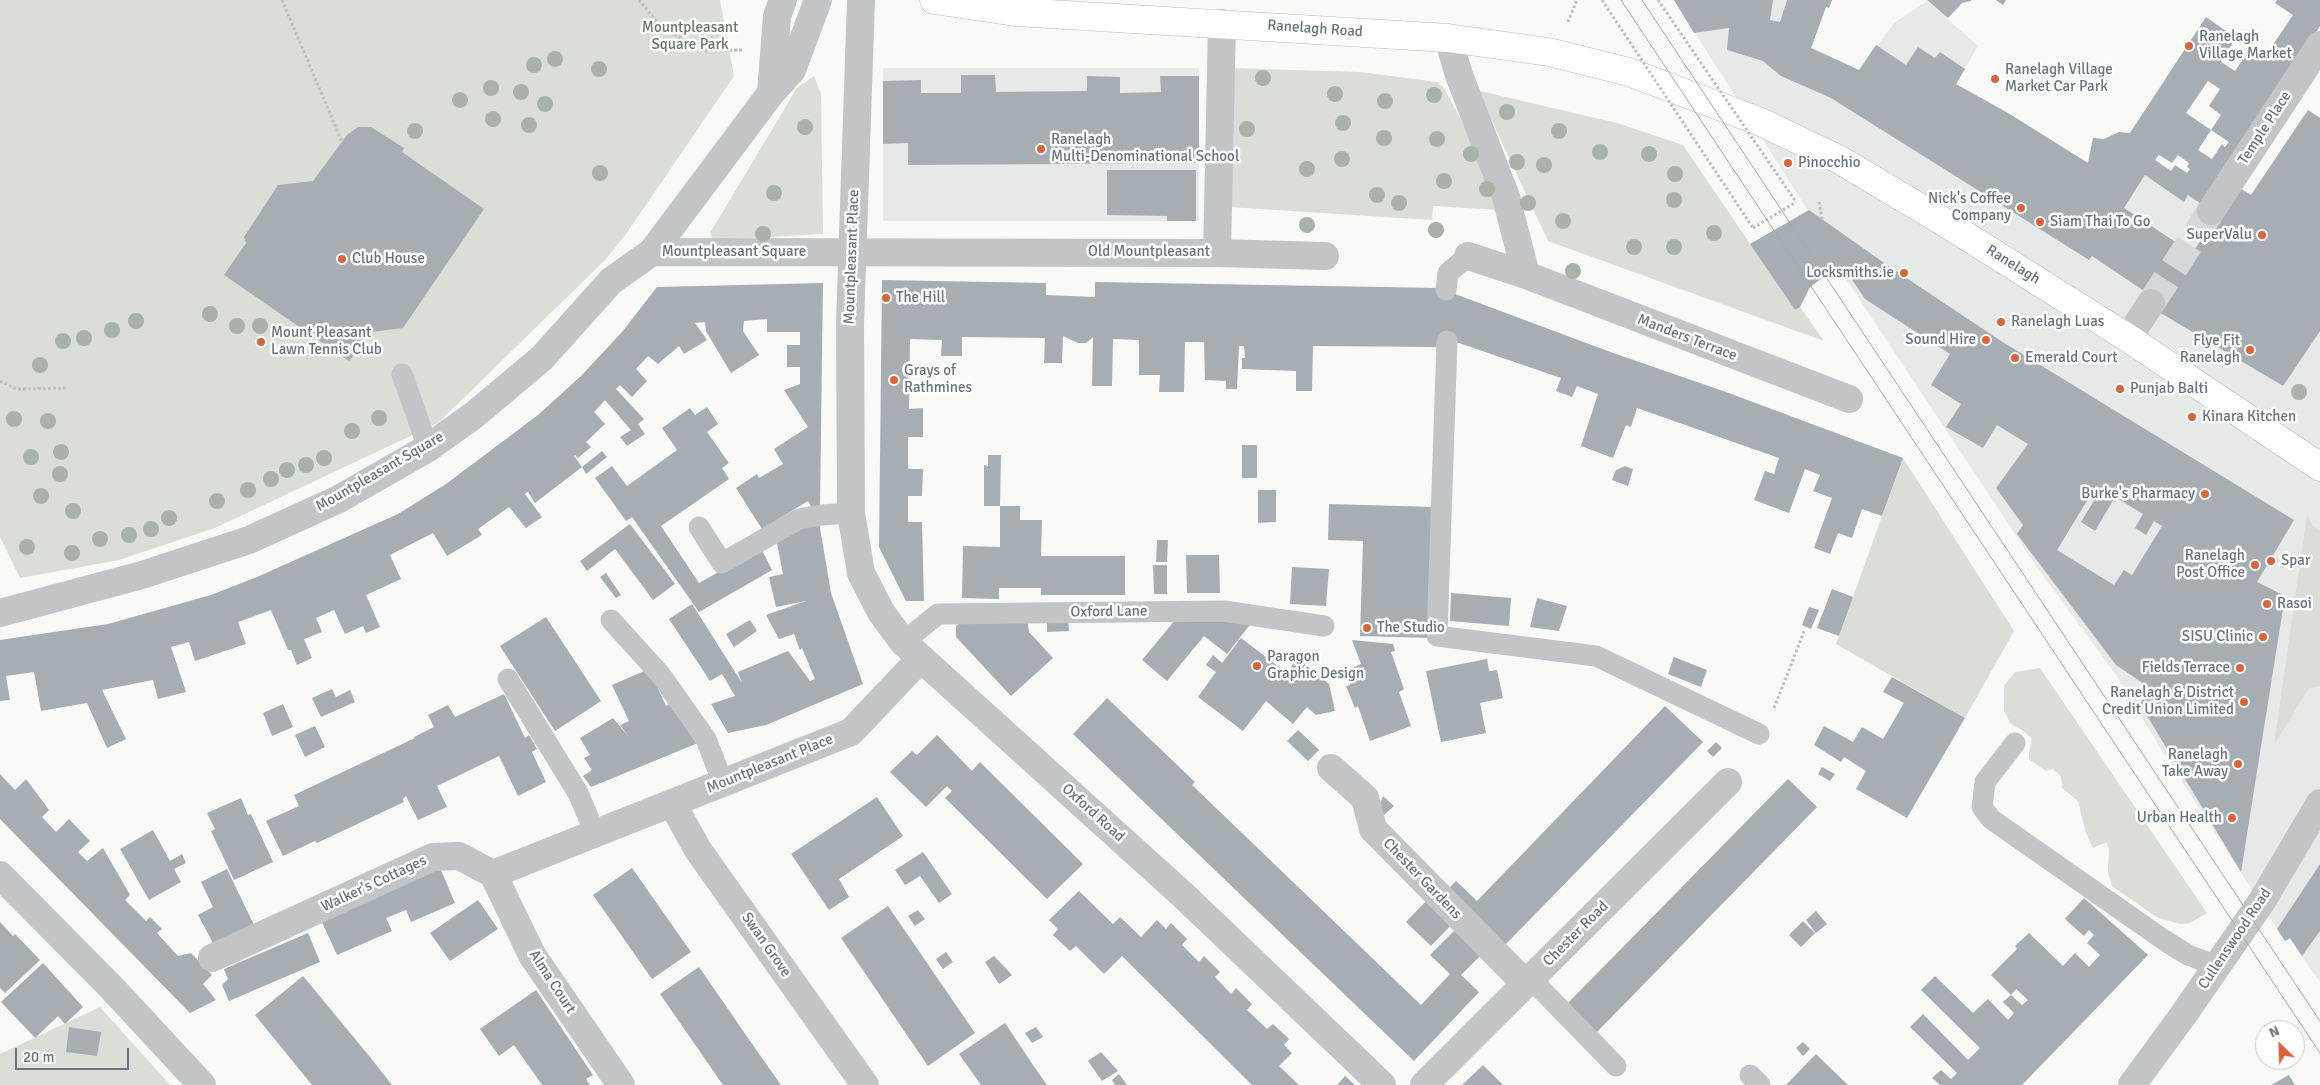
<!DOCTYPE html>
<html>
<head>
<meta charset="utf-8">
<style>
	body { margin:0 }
	#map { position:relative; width:2320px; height:1085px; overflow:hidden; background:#f9f9f7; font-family:Signika,sans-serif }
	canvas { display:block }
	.north { position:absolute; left:2255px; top:1020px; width:50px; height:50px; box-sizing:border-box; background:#fff; border:1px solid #c2c7cc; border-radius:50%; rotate:336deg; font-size:14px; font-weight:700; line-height:20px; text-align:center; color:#667480 }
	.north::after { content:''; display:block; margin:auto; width:18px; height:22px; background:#d76539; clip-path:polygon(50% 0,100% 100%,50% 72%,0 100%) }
	.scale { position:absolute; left:15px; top:1048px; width:114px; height:22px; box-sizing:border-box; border:2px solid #667480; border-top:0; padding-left:6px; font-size:15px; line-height:18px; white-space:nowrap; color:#667480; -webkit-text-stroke:4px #fff; paint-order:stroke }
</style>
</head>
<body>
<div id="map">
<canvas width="2320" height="1085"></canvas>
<div class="north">N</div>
<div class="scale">20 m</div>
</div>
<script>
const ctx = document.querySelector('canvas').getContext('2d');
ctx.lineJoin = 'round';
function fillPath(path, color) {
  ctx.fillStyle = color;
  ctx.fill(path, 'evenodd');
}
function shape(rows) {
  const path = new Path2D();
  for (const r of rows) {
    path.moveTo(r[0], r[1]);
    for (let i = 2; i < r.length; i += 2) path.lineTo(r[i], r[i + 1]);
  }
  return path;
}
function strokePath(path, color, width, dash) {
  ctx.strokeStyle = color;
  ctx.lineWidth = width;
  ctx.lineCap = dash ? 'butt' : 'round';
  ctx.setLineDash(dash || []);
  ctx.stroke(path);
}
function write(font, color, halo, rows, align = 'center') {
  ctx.font = font + ' Signika,sans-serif';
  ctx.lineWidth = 5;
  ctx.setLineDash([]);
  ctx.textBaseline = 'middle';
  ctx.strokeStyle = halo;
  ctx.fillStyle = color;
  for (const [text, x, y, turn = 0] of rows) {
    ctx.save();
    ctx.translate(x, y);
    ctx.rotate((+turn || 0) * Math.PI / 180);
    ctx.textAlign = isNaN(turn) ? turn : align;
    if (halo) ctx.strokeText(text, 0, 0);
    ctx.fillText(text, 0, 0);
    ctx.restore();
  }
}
const built = shape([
	[1674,0,1832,0,1829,8,1826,7,1811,47,1859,70,1894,23,1927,1,1978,46,1956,84,2134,193,2145,175,2184,201,2188,195,2211,211,2238,187,2251,195,2308,110,2320,117,2320,982,2290,939,2285,941,2163,752,2116,675,2041,573,1844,276,1847,272],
	[883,68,1199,68,1199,221,883,221]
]);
const green = shape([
	[0,0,720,0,734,76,626,234,605,260,438,423,215,528,119,560,20,578,0,537],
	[1230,68,1360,72,1437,82,1444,88,1462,122,1500,210,1433,206,1432,220,1229,207],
	[814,76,821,94,823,234,713,240,710,233,797,88],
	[1480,91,1617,123,1683,145,1795,310,1800,307,1824,341,1548,241,1489,115],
	[1903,458,2014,631,1965,718,1836,644],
	[2307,515,2313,526,2320,531,2320,686,2309,688,2274,745],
	[2040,668,2207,913,2190,923,2180,924,2158,918,2112,886,2108,872,2109,850,2107,842,2093,848,2086,833,2078,801,2062,788,2061,776,2053,769,2046,771,2029,759,2029,752,2032,739,2025,732,2010,723,2004,710,2004,686,2015,672],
	[100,1007,170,1085,0,1085,0,1054]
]);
const building = shape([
	[1674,0,1773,0,1770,20,1780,22,1787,0,1832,0,1829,8,1826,7,1811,48,1859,70,1876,45,1906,65,1918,47,1935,58,1940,52,1965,69,1956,84,2008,113,2088,163,2093,138,2104,139,2119,132,2130,133,2206,17,2236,38,2221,62,2235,71,2250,49,2264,58,2293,15,2275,3,2277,0,2320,0,2320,26,2204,206,2188,195,2184,202,2145,175,2124,208,2192,253,2238,187,2251,195,2308,110,2320,118,2320,331,2283,386,2154,309,2159,301,2092,256,2089,260,1831,98,1781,76,1763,61,1727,50,1729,28,1694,33],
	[2208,81,2220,89,2209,106,2221,115,2211,130,2229,142,2225,147,2222,144,2212,159,2198,150,2211,130,2186,113],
	[2159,155,2172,163,2178,155,2189,163,2187,167,2190,169,2187,173,2175,165,2171,171,2155,160],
	[1927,0,1971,0,1971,1,1962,3,1948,18],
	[1996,0,2006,0,2003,5],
	[961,75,995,75,996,92,1087,91,1087,76,1120,77,1120,93,1161,92,1160,76,1199,76,1199,163,908,165,908,143,883,144,883,81,921,80,921,93,961,93],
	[358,127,371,127,404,148,402,152,484,209,403,328,371,332,349,361,224,275,246,243,244,237,278,185,313,181,347,135],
	[1107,170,1196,170,1196,221,1167,221,1167,216,1107,215],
	[1809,210,1887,265,2001,341,2294,520,2257,582,2285,596,2241,872,2140,704,2150,688,2116,665,2017,534,2023,525,1996,488,2028,444,1997,425,1983,448,1946,427,1961,404,1931,385,1950,354,1865,299,1847,272,1844,276,1825,276,1810,287,1800,307,1795,310,1750,244],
	[2096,486,2101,489,2081,522,2095,531,2115,497,2143,514,2135,528,2146,535,2154,521,2162,526,2132,575,2124,570,2114,585,2057,550],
	[882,280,1046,283,1046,295,1095,297,1095,282,1439,288,1613,353,1726,392,1903,458,1882,516,1862,509,1852,538,1838,533,1830,554,1814,548,1832,498,1813,491,1820,475,1805,469,1789,513,1754,500,1765,471,1774,474,1779,458,1637,408,1631,427,1626,425,1613,458,1581,446,1598,394,1577,386,1572,397,1556,391,1561,378,1459,343,1447,341,1438,347,1313,346,1312,391,1296,391,1296,371,1242,369,1242,358,1245,358,1244,346,1239,346,1237,389,1226,389,1226,381,1205,380,1204,342,1185,342,1184,392,1159,392,1160,375,1139,375,1139,340,1113,339,1112,386,1092,386,1093,337,1086,343,1078,343,1063,336,1062,363,1044,363,1045,338,962,337,962,356,941,356,942,340,910,339,909,409,923,408,923,437,908,437,908,469,923,469,922,496,908,496,908,522,922,522,924,601,906,601,879,547],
	[823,283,820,507,814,511,808,501,762,529,736,488,757,474,759,478,783,464,774,449,808,427,784,390,800,384,800,367,787,367,787,345,800,345,800,332,767,332,767,319,744,321,743,331,759,355,731,373,706,331,705,322,695,323,707,340,684,354,679,346,658,364,648,356,636,369,647,381,632,397,620,385,616,389,644,419,638,424,645,434,627,446,620,437,631,430,605,400,594,412,605,424,586,442,591,447,578,458,575,455,574,456,582,467,535,503,528,492,525,494,542,517,526,528,509,507,478,529,482,535,447,556,433,533,390,555,401,579,366,595,380,627,366,633,363,626,345,634,334,610,316,618,322,632,304,639,312,658,297,665,291,650,288,650,271,610,238,622,246,644,195,661,189,642,171,647,186,692,158,699,153,680,102,690,126,739,107,748,87,703,41,711,34,672,6,676,10,700,0,701,0,640,108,624,211,595,257,577,398,514,446,484,538,415,581,376,622,332,657,287],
	[707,407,718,424,707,432,729,463,722,468,729,479,661,526,699,583,761,548,772,570,699,612,632,517,626,521,595,478,612,466,627,486,677,450,662,428,690,408,695,415],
	[1242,445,1257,445,1257,478,1242,478],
	[602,451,607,457,586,474,582,467],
	[988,455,1001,455,1000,506,984,506,984,465,988,466],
	[1625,466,1633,469,1628,486,1612,480,1616,470],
	[1258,490,1276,490,1276,522,1258,523],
	[1329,504,1435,507,1431,638,1360,636,1363,541,1328,540],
	[1000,506,1020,506,1020,520,1042,520,1041,556,1125,556,1125,595,1041,595,1041,588,999,588,999,599,962,598,963,546,1000,547],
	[819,522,831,593,863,684,766,725,728,733,711,704,735,696,722,674,710,681,669,619,692,604,742,683,738,672,788,651,810,681,815,679,802,648,800,650,794,634,779,639,766,615,806,601,776,607,769,577,783,574,776,538],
	[630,524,675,584,653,600,615,549,587,571,580,561],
	[1157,540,1168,540,1167,562,1156,562],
	[1186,555,1219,555,1220,593,1187,593],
	[1153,565,1167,565,1167,594,1154,594],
	[1292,567,1329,569,1326,606,1290,604],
	[606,573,621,595,616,598,600,577],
	[1832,589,1853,597,1839,636,1817,628],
	[1451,593,1511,598,1509,626,1450,621],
	[1537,598,1567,606,1559,631,1530,627],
	[1809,607,1819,610,1811,629,1802,625],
	[546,617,601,701,555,731,500,646],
	[1027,619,1029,632,1053,658,1011,696,956,637,956,626,965,620],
	[1068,619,1069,631,1047,632,1047,620],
	[1176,619,1252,622,1227,654,1204,636,1167,681,1142,660],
	[750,620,757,631,734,647,726,634],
	[1241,638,1287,673,1297,658,1329,684,1335,711,1316,715,1307,707,1293,724,1266,701,1243,731,1198,697,1216,672,1206,665,1213,655,1222,663],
	[1352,640,1393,644,1395,651,1391,652,1404,689,1399,692,1411,726,1370,741,1358,706,1355,708,1346,686,1350,685,1345,671,1361,664],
	[1674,657,1707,670,1701,687,1668,674],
	[1487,659,1489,671,1497,670,1503,698,1480,703,1486,733,1441,742,1426,671],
	[649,669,666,706,671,703,698,743,591,787,583,776,592,770,584,758,590,755,580,738,613,718,628,736,620,725,629,721,612,685],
	[1892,677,1965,718,1907,818,1856,789,1866,771,1844,757,1841,762,1814,745,1824,726,1853,742,1862,727,1883,739,1904,703,1883,692],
	[332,689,336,697,350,690,355,702,321,717,312,698],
	[504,694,525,738,529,735,537,749,532,752,546,782,518,796,499,756,437,786,447,807,418,820,406,796,403,799,404,802,317,843,315,841,283,856,266,821,299,806,294,795,415,738,414,737,434,727,428,715,448,705,455,717],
	[1107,698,1195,782,1192,785,1421,1005,1450,974,1430,955,1457,928,1483,953,1461,975,1479,992,1414,1061,1073,734],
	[283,704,293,727,272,736,263,713],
	[1665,706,1703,742,1504,946,1447,890,1456,881,1477,901],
	[315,726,325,747,305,757,295,735],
	[1298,730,1319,750,1308,761,1287,741],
	[937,735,972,771,980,762,1083,864,1047,899,945,798,952,791,947,786,926,807,890,772,912,751,917,755],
	[1716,742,1722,748,1713,757,1707,751],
	[1822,767,1835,774,1830,781,1818,774],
	[0,774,15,790,26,779,49,810,42,817,56,832,69,819,90,841,78,852,87,861,103,848,130,895,125,900,146,921,150,917,162,929,157,933,178,956,191,953,212,975,203,984,216,1000,190,1013,0,819],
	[1788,779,1817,807,1595,1034,1566,1005],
	[1383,796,1394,806,1383,816,1378,811],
	[877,797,903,836,839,879,849,897,829,910,791,854],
	[241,798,248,815,251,814,273,862,234,880,211,831,215,829,207,813],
	[153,830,170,861,182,854,186,863,174,869,181,882,149,900,120,849],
	[923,852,952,894,939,903,920,876,905,885,895,870],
	[2320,864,2320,931,2302,956,2290,938,2285,941,2277,929],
	[440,868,455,903,411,922,406,910,386,918,392,931,337,955,321,920],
	[632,868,691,952,652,979,593,895],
	[227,869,255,927,214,945,198,915,213,907,201,882],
	[1079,891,1113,924,1120,917,1141,937,1157,920,1166,929,1171,923,1187,939,1182,945,1199,962,1204,956,1220,972,1215,977,1231,994,1236,988,1252,1004,1247,1010,1267,1029,1273,1024,1289,1039,1284,1045,1292,1053,1279,1066,1299,1085,1252,1085,1122,956,1104,974,1076,946,1070,951,1053,935,1058,929,1049,920],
	[2084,898,2148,955,2022,1085,1940,1085,1932,1078,1941,1070,1951,1079,1957,1073,1910,1027,1923,1014,1968,1060,1980,1048,1921,990,1935,976,1973,1013,1988,999,2008,1020,2014,1013,2003,1002,2011,995,1991,975,2017,949,2015,946,2029,933,2063,966,2075,953,2089,967,2100,955,2087,943,2094,935,2089,930,2084,936,2065,919],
	[2016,989,2028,1000,2022,1005,2011,995],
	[1428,899,1453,923,1431,946,1406,922],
	[478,900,498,929,450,961,430,933],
	[888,906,975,1033,928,1066,841,938],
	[918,910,925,919,915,926,908,916],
	[1816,911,1827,924,1816,933,1806,920],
	[1803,921,1815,933,1801,947,1789,935],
	[0,922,13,936,15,934,40,960,5,993,0,988],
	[308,933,320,962,229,1001,222,985,228,979,224,969],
	[946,952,953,962,943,969,936,959],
	[994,956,1012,975,999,984,985,962],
	[43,963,83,1007,65,1024,58,1016,35,1038,1,1002],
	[699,967,757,1051,781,1085,723,1085,660,994],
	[303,976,370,1057,392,1085,312,1085,277,1042,255,1015],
	[536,990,593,1075,586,1079,590,1085,542,1085,514,1045,499,1056,480,1029],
	[1005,1023,1033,1065,1047,1085,981,1085,959,1054],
	[69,1027,101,1032,97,1056,66,1052],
	[1036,1027,1043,1037,1032,1043,1025,1033],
	[1803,1042,1810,1049,1803,1056,1796,1048],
	[1101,1052,1118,1071,1102,1081,1088,1061],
	[1816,1054,1848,1085,1786,1085],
	[1483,1065,1503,1085,1462,1085],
	[1119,1074,1127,1085,1115,1085,1112,1080],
	[2289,1075,2295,1085,2271,1085],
	[1345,1076,1355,1085,1337,1085]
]);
const minorTunnel = shape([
	[2151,303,2211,211]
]);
const path = shape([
	[282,0,342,142],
	[639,0,660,26,703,51,742,50],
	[1568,22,1577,0],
	[729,50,741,50],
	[1819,202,1822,219],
	[1753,228,1796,202],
	[0,381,17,389,68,388],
	[1774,708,1805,629]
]);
const service = shape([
	[1446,290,1448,273,1468,256],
	[1447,341,1437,636,1596,656,1759,734],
	[402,374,428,448],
	[699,527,722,563,799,519,821,515,851,513],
	[611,620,660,674,706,739,723,783],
	[903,642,938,614,1224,611,1324,626],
	[508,679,578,793,595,833],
	[2015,743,1985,782,1982,807,1991,819,2164,940,2188,955,2217,966],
	[1531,979,1616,1066],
	[1750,1075,1760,1085]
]);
const minor = shape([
	[861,0,850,324,851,513,861,573,881,612,903,642,1184,896,1382,1085],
	[1448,38,1459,75,1506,197,1526,275],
	[771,93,777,16,783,0],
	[2211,211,2320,45],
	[652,252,771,93,792,70,818,0],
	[1217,253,1222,23],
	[1468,256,1526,275,1849,399],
	[2128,338,2151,303],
	[0,613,142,575,249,540,339,499,428,448,474,415,542,358,611,281,652,252,1217,253,1325,256],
	[1331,768,1365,798,1373,829,1526,984],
	[672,803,698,850,865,1085],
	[493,874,532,955,621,1085],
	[212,958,433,857,459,856,493,874,851,732,921,658],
	[1424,1085,1728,782]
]);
const tertiary = shape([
	[0,875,110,986,202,1085],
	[2132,1085,2184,1014,2262,901,2320,803]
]);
const secondary = shape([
	[934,0,1016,12,1448,38,1549,52,1629,72,1761,122,1840,160,1944,222,2128,338,2320,467]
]);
const tram = shape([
	[1621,0,2320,1053],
	[1642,0,2320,1021]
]);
const pathBridge = shape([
	[1602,0,1753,228],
	[1658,0,1796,202]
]);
const trees = [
	[555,59],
	[534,65],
	[599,69],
	[1263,78],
	[491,88],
	[521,92],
	[1335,94],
	[1434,95],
	[460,100],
	[1385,101],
	[545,104],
	[1507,112],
	[493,119],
	[1343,123],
	[529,125],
	[805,127],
	[1247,129],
	[415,131],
	[1559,131],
	[1384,138],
	[1437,139],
	[1600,152],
	[1471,154],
	[1649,154],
	[1342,159],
	[1517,162],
	[1544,165],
	[1307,169],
	[600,173],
	[1675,174],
	[1444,181],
	[1487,189],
	[774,193],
	[1377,195],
	[1674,200],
	[1399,203],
	[1528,203],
	[1563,221],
	[1307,225],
	[1436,230],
	[1714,233],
	[763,234],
	[1634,247],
	[1674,247],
	[1573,271],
	[210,314],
	[136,321],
	[237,326],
	[260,326],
	[112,330],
	[84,338],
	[63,341],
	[40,365],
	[2299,392],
	[379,418],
	[14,419],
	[48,421],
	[352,431],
	[61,452],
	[31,457],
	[324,458],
	[306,465],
	[287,470],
	[60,474],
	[271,479],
	[248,490],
	[41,496],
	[217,501],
	[73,511],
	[169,518],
	[151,529],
	[129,535],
	[100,539],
	[27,547],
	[72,553]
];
const markers = [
	[2189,46,5,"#d76539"],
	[1995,79,5,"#d76539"],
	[1041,149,5,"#d76539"],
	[1788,163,5,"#d76539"],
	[2021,208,5,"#d76539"],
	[2040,222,5,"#d76539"],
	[2262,235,5,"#d76539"],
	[342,259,5,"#d76539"],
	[1904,273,5,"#d76539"],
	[886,298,5,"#d76539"],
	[2001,322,5,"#d76539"],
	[1986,340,5,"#d76539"],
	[261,342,5,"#d76539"],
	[2250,350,5,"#d76539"],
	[2015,358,5,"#d76539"],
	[894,380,5,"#d76539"],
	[2120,389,5,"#d76539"],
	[2192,417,5,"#d76539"],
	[2205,494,5,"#d76539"],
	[2271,561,5,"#d76539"],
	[2255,565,5,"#d76539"],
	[2267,604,5,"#d76539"],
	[1367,628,5,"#d76539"],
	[2263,637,5,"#d76539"],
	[1257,666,5,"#d76539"],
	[2240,668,5,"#d76539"],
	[2244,702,5,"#d76539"],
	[2238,764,5,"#d76539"],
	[2232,818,5,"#d76539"]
];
const parkNames = [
	["Mountpleasant",690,28],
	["Square Park",690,45]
];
const streetNames = [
	["Ranelagh Road",1315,29,4],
	["Temple Place",2265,128,-57],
	["Mountpleasant Square",734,252],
	["Old Mountpleasant",1149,252],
	["Mountpleasant Place",852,257,-88],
	["Ranelagh",2013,265,32],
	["Manders Terrace",1687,338,21],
	["Mountpleasant Square",380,472,-30],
	["Oxford Lane",1109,612,-1],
	["Mountpleasant Place",770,764,-22],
	["Oxford Road",1093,813,42],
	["Chester Gardens",1422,879,46],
	["Walker's Cottages",374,884,-25],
	["Chester Road",1576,934,-45],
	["Cullenswood Road",2235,939,-56],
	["Swan Grove",766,945,55],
	["Alma Court",552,982,57]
];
const poiNames = [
	["Ranelagh",2199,37],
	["Village Market",2199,54],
	["Ranelagh Village",2005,70],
	["Market Car Park",2005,87],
	["Ranelagh",1051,140],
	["Multi-Denominational School",1051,157],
	["Pinocchio",1798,163],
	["Nick's Coffee",2011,199,"right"],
	["Company",2011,216,"right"],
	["Siam Thai To Go",2050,222],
	["SuperValu",2252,235,"right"],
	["Club House",352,259],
	["Locksmiths.ie",1894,273,"right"],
	["The Hill",896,298],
	["Ranelagh Luas",2011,322],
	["Mount Pleasant",271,333],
	["Lawn Tennis Club",271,350],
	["Sound Hire",1976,340,"right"],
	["Flye Fit",2240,341,"right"],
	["Ranelagh",2240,358,"right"],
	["Emerald Court",2025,358],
	["Grays of",904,371],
	["Rathmines",904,388],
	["Punjab Balti",2130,389],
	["Kinara Kitchen",2202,417],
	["Burke's Pharmacy",2195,494,"right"],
	["Ranelagh",2245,556,"right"],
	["Post Office",2245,573,"right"],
	["Spar",2281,561],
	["Rasoi",2277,604],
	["The Studio",1377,628],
	["SISU Clinic",2253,637,"right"],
	["Paragon",1267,657],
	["Graphic Design",1267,674],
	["Fields Terrace",2230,668,"right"],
	["Ranelagh & District",2234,693,"right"],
	["Credit Union Limited",2234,710,"right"],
	["Ranelagh",2228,755,"right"],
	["Take Away",2228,772,"right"],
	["Urban Health",2222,818,"right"]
];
fillPath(built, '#e7e8e8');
fillPath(green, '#d9ded7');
fillPath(building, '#a6aeb4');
strokePath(minorTunnel, '#d4d8d9', 28, [28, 14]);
strokePath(secondary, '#b6babf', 29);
strokePath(path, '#bbbec0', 3, [2.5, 2.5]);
strokePath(service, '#c1c5c8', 21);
strokePath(minor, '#c1c5c8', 28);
strokePath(tertiary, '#c1c5c8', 28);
strokePath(secondary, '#fff', 28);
strokePath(tram, '#a3a9ae', 1);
strokePath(pathBridge, '#bbbec0', 3, [2.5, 2.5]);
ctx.fillStyle = '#a9b2a7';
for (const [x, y] of trees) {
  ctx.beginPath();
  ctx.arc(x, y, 8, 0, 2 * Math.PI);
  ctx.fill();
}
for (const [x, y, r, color] of markers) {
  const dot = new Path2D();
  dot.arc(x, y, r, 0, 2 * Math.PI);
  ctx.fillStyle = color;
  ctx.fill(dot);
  strokePath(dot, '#fff', 2);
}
write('15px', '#677865', '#fff', parkNames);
write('15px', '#667480', '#fff', streetNames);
write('15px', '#667480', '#fff', poiNames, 'left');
</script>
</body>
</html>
